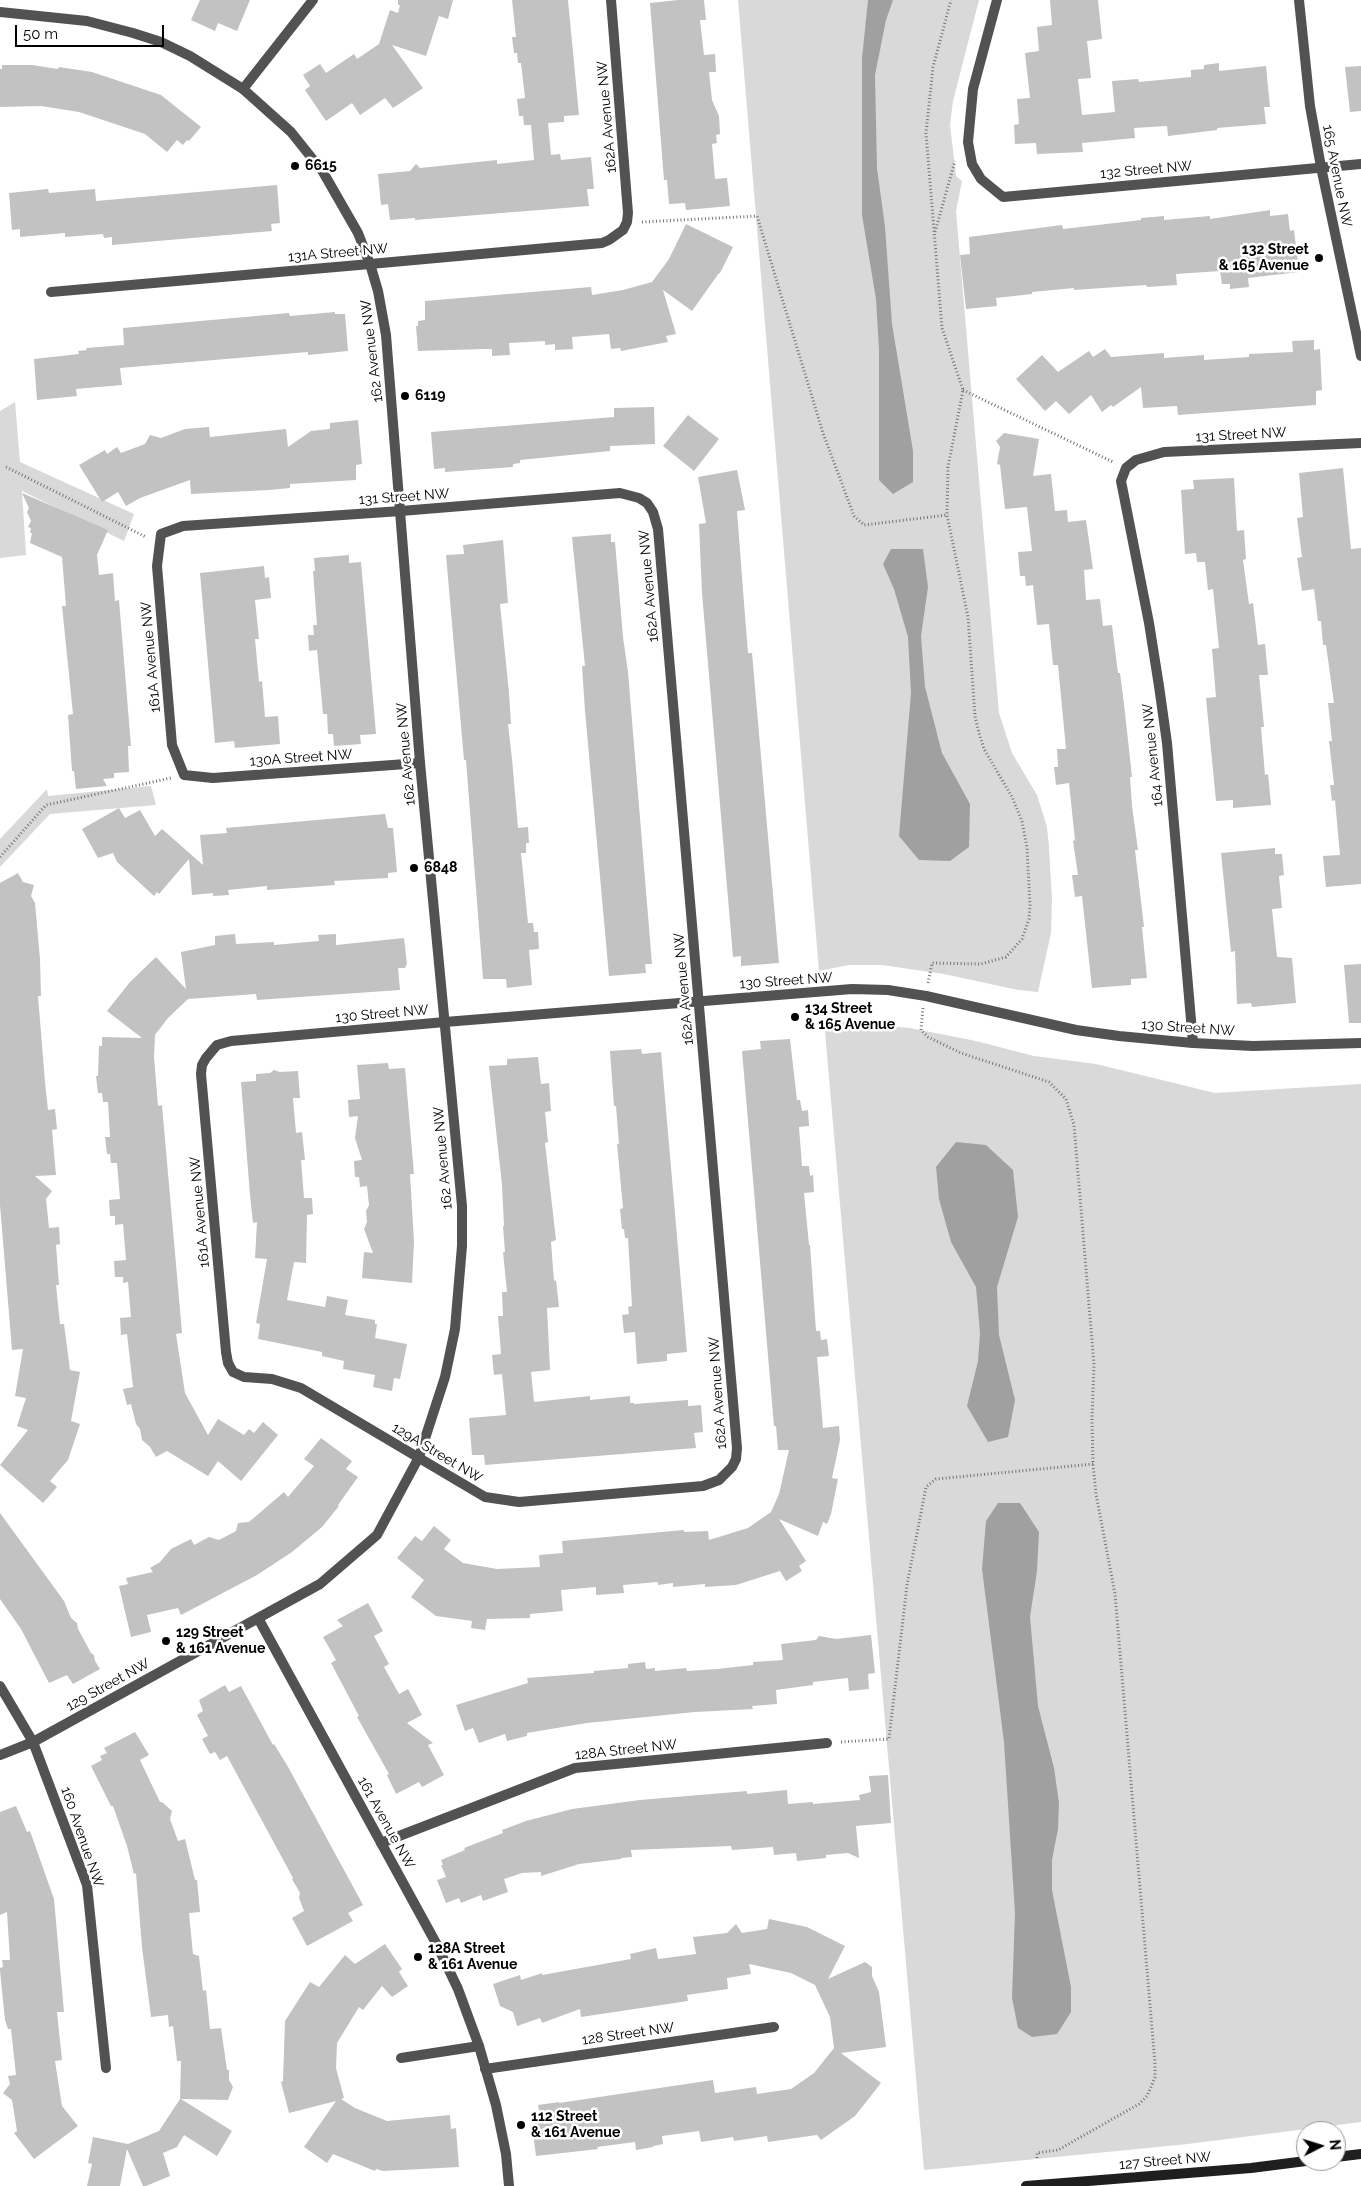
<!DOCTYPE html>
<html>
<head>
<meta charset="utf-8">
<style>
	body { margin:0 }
	#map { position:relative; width:1361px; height:2186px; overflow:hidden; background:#fff; font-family:Raleway,sans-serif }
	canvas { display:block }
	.north { position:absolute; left:1296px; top:2121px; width:50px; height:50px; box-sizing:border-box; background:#fff; border:1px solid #999; border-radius:50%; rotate:85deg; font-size:14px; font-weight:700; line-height:20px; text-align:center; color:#000 }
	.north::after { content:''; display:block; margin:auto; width:18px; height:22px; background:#000; clip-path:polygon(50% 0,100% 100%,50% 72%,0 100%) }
	.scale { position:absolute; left:15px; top:25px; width:149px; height:22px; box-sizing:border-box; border:2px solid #000; border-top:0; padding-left:6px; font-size:15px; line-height:18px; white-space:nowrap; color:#000; -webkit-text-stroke:4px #fff; paint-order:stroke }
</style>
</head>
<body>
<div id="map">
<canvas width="1361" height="2186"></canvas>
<div class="north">N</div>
<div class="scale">50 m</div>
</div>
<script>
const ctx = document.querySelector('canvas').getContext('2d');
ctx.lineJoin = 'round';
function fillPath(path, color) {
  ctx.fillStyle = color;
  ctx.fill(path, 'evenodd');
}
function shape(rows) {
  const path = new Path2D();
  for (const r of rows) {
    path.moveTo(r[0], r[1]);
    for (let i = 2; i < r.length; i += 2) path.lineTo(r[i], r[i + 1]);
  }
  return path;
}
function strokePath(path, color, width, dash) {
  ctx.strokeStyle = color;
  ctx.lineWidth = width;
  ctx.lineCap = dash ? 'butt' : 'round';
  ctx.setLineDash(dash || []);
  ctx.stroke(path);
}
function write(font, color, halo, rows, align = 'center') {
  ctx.font = font + ' Raleway,sans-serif';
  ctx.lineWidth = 5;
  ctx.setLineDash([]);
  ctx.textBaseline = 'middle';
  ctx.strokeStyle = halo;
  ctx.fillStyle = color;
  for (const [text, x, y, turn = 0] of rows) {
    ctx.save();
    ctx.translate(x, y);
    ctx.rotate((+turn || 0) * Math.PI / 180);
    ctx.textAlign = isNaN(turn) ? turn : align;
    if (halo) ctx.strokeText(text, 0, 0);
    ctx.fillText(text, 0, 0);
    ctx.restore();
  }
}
const green = shape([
	[738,0,979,0,953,101,950,125,956,176,962,181,956,211,999,713,1012,753,1037,795,1047,827,1049,847,1052,900,1051,933,1038,992,1018,990,944,974,882,965,849,965,819,971],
	[15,402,20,462,134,514,124,541,22,491,26,555,0,558,0,411],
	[151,786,156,805,50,814,0,867,0,839,47,789,48,796],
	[824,1020,910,1028,976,1041,1034,1056,1096,1064,1215,1093,1361,1084,1361,2122,1188,2144,924,2170]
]);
const water = shape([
	[868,0,893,0,886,20,875,75,877,168,885,227,892,324,913,451,913,482,893,494,879,480,879,350,876,299,862,215,862,58],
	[891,549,923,549,928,587,921,636,925,687,942,753,970,804,969,847,950,861,919,860,899,836,911,693,908,637,894,589,883,564],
	[956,1142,986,1145,1013,1170,1018,1217,997,1287,999,1335,1015,1400,1008,1437,988,1442,967,1406,978,1361,980,1333,976,1287,951,1242,939,1199,936,1167],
	[998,1503,1020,1503,1039,1532,1037,1571,1030,1617,1038,1706,1054,1768,1059,1803,1058,1829,1052,1860,1052,1890,1071,1987,1071,2012,1057,2034,1032,2037,1018,2028,1012,1998,1015,1913,1004,1742,982,1569,986,1521]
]);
const building = shape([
	[200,0,250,0,237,31,218,23,215,31,191,20],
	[398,0,453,0,448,19,439,16,426,56,392,45,423,88,393,108,385,98,360,115,352,103,326,121,305,90,310,86,303,75,320,64,326,73,354,54,357,59,379,44,390,10,398,13,400,5,398,5],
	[512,0,568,0,579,115,564,116,564,122,548,123,551,155,560,154,561,160,591,157,594,189,587,189,589,206,415,220,415,218,390,220,388,204,381,205,378,174,410,171,416,164,420,168,497,160,497,164,534,160,531,125,524,125,523,116,519,116,517,99,525,98,521,63,518,63,517,53,514,53,512,37,516,37],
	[678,0,704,0,706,20,700,20,704,55,715,54,716,72,709,72,712,100,719,116,720,134,716,135,717,143,712,144,715,179,727,178,730,206,686,210,685,203,669,204,667,180,664,180,650,3],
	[1050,0,1098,0,1102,39,1087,41,1091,78,1078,79,1082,115,1115,112,1112,81,1138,79,1139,82,1191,77,1191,70,1204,69,1204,65,1219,63,1219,71,1266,66,1270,107,1264,107,1266,124,1217,128,1217,130,1168,136,1167,126,1134,128,1135,138,1082,143,1083,152,1037,154,1036,143,1015,144,1014,125,1019,124,1017,99,1030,98,1025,53,1039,51,1037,27,1052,25],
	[2,65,32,65,58,69,59,67,92,72,161,95,201,127,189,141,187,140,183,145,177,140,167,152,145,134,79,112,41,106,0,107,0,69,2,69],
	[1361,66,1361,111,1350,112,1345,67],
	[277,185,280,223,271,224,272,231,112,245,112,237,104,238,103,234,65,237,65,233,20,237,20,229,12,230,9,193,48,189,49,193,95,189,96,201],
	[1270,210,1270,216,1288,214,1290,231,1294,230,1299,272,1248,278,1249,287,1230,289,1230,284,1222,284,1220,271,1176,274,1177,285,1147,287,1146,285,1074,290,1074,288,1032,292,1032,294,996,298,997,306,966,309,960,255,970,254,969,237,1062,225,1063,229,1141,220,1141,218,1164,216,1164,220,1210,216,1210,219],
	[686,224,733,247,720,273,719,273,692,311,663,290,676,334,666,336,668,342,621,351,620,348,611,349,609,334,572,337,573,349,555,350,555,344,545,345,545,341,509,343,510,355,492,356,492,349,483,349,418,351,416,326,418,326,418,321,425,320,425,301,591,287,592,295,623,290,652,282,669,259],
	[335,312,335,314,345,314,348,351,308,355,308,352,120,368,122,385,76,389,77,396,37,400,34,359,79,354,78,351,87,350,86,348,124,345,123,328,289,313,290,316],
	[1314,340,1314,350,1320,349,1322,390,1316,391,1316,405,1178,415,1177,406,1143,408,1141,387,1113,407,1111,405,1102,412,1091,395,1069,414,1056,401,1045,411,1016,379,1042,355,1058,372,1089,351,1093,357,1105,349,1111,357,1164,353,1164,358,1204,355,1204,360,1249,357,1249,354,1293,352,1292,341],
	[654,407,655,444,610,446,610,451,520,460,520,463,513,464,513,467,445,472,445,468,434,469,431,432,614,417,614,408],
	[688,415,719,439,694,471,663,446],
	[358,420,362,464,356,465,356,480,290,484,290,488,269,490,191,494,190,480,140,498,126,506,118,492,102,502,79,465,105,450,107,454,117,447,121,453,145,444,150,435,161,438,185,429,209,427,210,437,286,429,288,447,311,431,330,429,330,423],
	[1004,433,1039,439,1033,476,1051,474,1055,511,1067,510,1068,522,1086,520,1093,569,1084,570,1086,600,1100,599,1103,626,1112,625,1118,673,1120,673,1124,704,1132,777,1130,777,1132,806,1138,850,1135,850,1144,927,1142,927,1147,978,1131,979,1131,985,1092,988,1082,896,1075,897,1072,875,1078,875,1073,841,1075,840,1069,783,1056,785,1054,767,1058,767,1057,749,1066,749,1058,665,1053,665,1049,624,1037,625,1033,585,1026,586,1025,576,1020,576,1018,552,1032,551,1027,507,1005,509,1000,465,997,464,1000,447,996,441],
	[1343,468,1351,549,1361,548,1361,884,1326,887,1323,856,1340,855,1335,800,1332,801,1330,785,1334,785,1329,741,1332,741,1328,703,1334,703,1326,645,1323,645,1321,621,1318,621,1314,589,1302,591,1297,558,1302,557,1297,518,1303,517,1299,473],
	[737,470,745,510,737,511,744,603,748,653,752,653,779,963,741,966,741,956,733,957,702,593,699,524,706,523,698,477],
	[1234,478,1237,531,1244,530,1246,559,1243,560,1249,604,1253,603,1258,645,1265,644,1268,675,1259,675,1264,727,1261,727,1265,775,1268,774,1271,805,1233,808,1233,800,1216,801,1206,698,1216,697,1212,649,1219,648,1213,589,1208,590,1205,562,1197,562,1196,553,1185,554,1181,490,1194,489,1193,480],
	[22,493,108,530,97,555,99,575,113,573,115,601,119,600,131,746,128,746,129,772,114,773,114,778,103,779,107,786,76,789,74,771,72,771,68,715,73,714,62,606,66,606,62,557,30,543,32,533,30,533,31,528,28,527,31,521,27,512,29,508],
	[611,534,611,542,615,542,623,637,628,672,652,964,645,964,646,973,609,976,585,711,582,666,585,666,572,537],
	[503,540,508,603,500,604,509,693,511,724,508,724,512,759,518,828,528,827,529,843,526,843,526,853,521,853,528,923,533,923,534,932,538,932,539,949,529,950,532,985,507,988,506,979,483,979,466,760,464,760,446,555,464,554,463,545],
	[349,555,349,563,361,562,376,734,360,735,361,744,334,746,333,734,328,734,327,714,323,714,317,650,309,651,308,635,314,635,313,625,317,625,313,571,315,571,314,558],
	[264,566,265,578,269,577,271,598,255,600,259,639,255,639,259,682,262,681,265,717,278,716,280,744,235,748,234,741,215,743,200,573],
	[119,808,125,818,140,810,155,836,162,829,203,865,200,835,227,833,226,828,385,814,388,828,393,828,397,872,388,873,388,878,334,881,335,885,267,890,267,886,228,890,229,895,213,896,213,893,192,895,189,859,159,894,157,892,154,896,117,862,113,853,98,858,82,829],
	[1275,848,1275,854,1282,854,1284,875,1279,876,1282,908,1272,909,1277,957,1292,958,1296,1003,1252,1007,1251,1003,1237,1004,1235,951,1231,952,1221,853],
	[18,873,23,882,34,885,31,896,35,903,40,959,41,996,38,996,45,1082,48,1110,55,1109,57,1129,52,1130,56,1175,35,1176,52,1191,46,1199,49,1228,59,1227,60,1244,56,1245,59,1285,56,1285,60,1324,64,1324,70,1370,80,1372,71,1421,80,1424,68,1460,50,1481,57,1487,43,1503,0,1465,28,1430,17,1426,26,1398,15,1396,23,1349,12,1350,0,1205,0,883],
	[235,934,236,944,274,942,274,945,319,941,318,935,336,934,336,945,404,938,407,964,405,968,398,968,400,990,257,1000,256,994,188,999,168,1018,155,1035,154,1057,158,1106,162,1105,180,1310,182,1333,176,1334,185,1393,208,1435,218,1419,244,1435,249,1429,254,1433,263,1422,278,1435,241,1481,218,1461,208,1476,167,1451,156,1457,150,1447,142,1440,140,1429,136,1424,131,1404,127,1405,123,1389,133,1387,127,1334,121,1335,120,1318,131,1317,128,1282,123,1283,123,1277,115,1277,114,1261,126,1260,123,1224,115,1225,115,1216,110,1216,109,1200,120,1199,117,1163,111,1163,110,1154,107,1154,105,1137,110,1137,108,1102,103,1102,102,1093,98,1093,96,1076,98,1076,99,1046,102,1046,102,1037,142,1038,107,1011,130,982,156,957,186,989,181,952,215,945,215,936],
	[1361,964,1361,1023,1349,1023,1344,965],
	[790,1039,797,1100,800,1100,802,1111,808,1110,809,1126,799,1127,802,1166,809,1166,810,1176,813,1175,814,1192,804,1193,809,1245,810,1245,816,1331,820,1331,821,1340,827,1339,829,1356,817,1357,823,1428,839,1426,840,1440,832,1478,838,1479,831,1514,827,1524,823,1522,818,1536,779,1519,806,1561,799,1566,802,1571,786,1581,780,1571,736,1585,705,1587,705,1584,673,1587,673,1583,658,1585,658,1582,623,1585,624,1593,596,1595,596,1587,561,1590,563,1611,530,1614,530,1618,487,1619,485,1630,471,1628,472,1621,436,1616,411,1597,424,1580,397,1558,415,1536,422,1541,434,1526,451,1540,444,1549,463,1563,497,1569,540,1567,539,1555,563,1553,562,1541,684,1530,684,1532,708,1531,709,1540,748,1528,771,1512,779,1494,789,1450,778,1450,776,1426,774,1426,742,1051,761,1049,760,1041],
	[641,1049,642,1054,661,1052,687,1352,667,1354,667,1361,637,1364,635,1332,624,1333,622,1315,629,1314,628,1307,632,1306,628,1238,625,1238,624,1229,622,1229,620,1209,623,1208,617,1144,619,1144,616,1106,614,1106,610,1051],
	[538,1057,541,1084,549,1083,551,1111,545,1112,548,1142,545,1143,556,1240,551,1242,554,1281,556,1280,559,1307,547,1308,550,1370,531,1372,534,1402,590,1396,590,1400,630,1396,630,1403,634,1403,634,1404,688,1400,688,1406,701,1405,703,1432,694,1433,696,1448,485,1465,484,1455,472,1455,469,1418,506,1415,502,1374,494,1375,492,1355,501,1354,498,1316,503,1316,502,1292,507,1292,503,1252,505,1252,503,1226,504,1226,502,1185,489,1066,507,1065,507,1059],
	[388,1063,389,1069,405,1068,414,1174,410,1174,414,1242,412,1283,362,1278,364,1252,373,1253,364,1229,367,1222,366,1211,369,1205,367,1186,360,1187,359,1177,355,1177,354,1161,362,1160,355,1138,358,1116,349,1117,348,1100,360,1099,357,1065],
	[274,1070,280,1072,298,1071,300,1098,293,1098,296,1133,302,1132,305,1160,301,1160,304,1198,312,1198,313,1214,307,1215,306,1263,294,1262,287,1300,325,1307,327,1296,348,1300,345,1315,375,1320,375,1324,377,1324,375,1338,407,1344,400,1379,394,1378,392,1391,373,1387,375,1375,343,1369,344,1361,322,1356,322,1352,258,1339,260,1324,256,1323,267,1259,255,1258,257,1222,253,1223,250,1195,241,1082,256,1081,256,1074,270,1073],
	[321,1438,352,1461,346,1469,358,1477,338,1505,339,1506,322,1527,292,1552,257,1575,181,1615,178,1608,147,1615,151,1632,131,1637,119,1586,128,1584,126,1578,153,1572,150,1568,160,1562,171,1549,191,1539,194,1545,209,1537,219,1540,236,1531,238,1523,249,1522,284,1492,288,1497,314,1466,304,1459],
	[0,1513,64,1601,71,1618,77,1623,78,1629,91,1653,94,1655,95,1661,100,1669,73,1684,67,1675,49,1683,21,1629,0,1599],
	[368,1603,383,1631,374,1636,389,1664,384,1667,399,1694,408,1689,422,1715,407,1723,433,1743,428,1745,444,1775,422,1787,419,1782,396,1794,387,1775,389,1774,357,1717,359,1716,331,1663,336,1660,323,1637,343,1626,337,1620],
	[871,1635,875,1673,868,1674,869,1689,849,1691,848,1678,813,1682,813,1685,776,1690,777,1704,752,1706,753,1709,695,1712,587,1723,527,1733,527,1736,507,1741,505,1734,479,1743,473,1728,465,1731,456,1705,528,1683,527,1678,594,1673,594,1671,628,1668,628,1664,645,1662,646,1669,655,1668,655,1671,686,1668,687,1671,717,1669,753,1665,753,1662,783,1660,781,1644,816,1640,819,1636,836,1639],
	[225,1685,229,1692,241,1686,273,1745,274,1744,287,1765,363,1905,348,1913,353,1921,307,1946,292,1918,304,1911,299,1898,300,1893,292,1879,293,1878,227,1756,220,1760,215,1752,210,1754,202,1739,208,1736,197,1715,203,1711,199,1700],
	[135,1732,149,1755,140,1760,160,1802,162,1802,172,1811,170,1819,178,1841,185,1839,195,1880,197,1880,200,1912,189,1913,193,1954,199,1956,203,1991,206,1990,210,2029,221,2028,227,2070,229,2070,229,2080,233,2087,228,2100,181,2099,232,2131,217,2156,184,2135,177,2147,163,2153,170,2176,146,2186,143,2186,127,2149,120,2186,87,2186,92,2164,88,2163,93,2137,128,2144,159,2131,180,2099,181,2061,177,2061,173,2026,169,2027,168,2015,151,2017,142,1947,136,1873,134,1874,127,1846,113,1806,111,1806,91,1766,102,1760,100,1756,107,1753,104,1748],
	[888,1775,891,1823,856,1826,859,1858,848,1853,826,1855,826,1858,797,1861,796,1853,774,1855,773,1847,732,1850,731,1846,631,1850,632,1857,621,1858,621,1859,579,1864,541,1876,541,1872,522,1873,504,1879,508,1892,483,1901,481,1895,461,1903,459,1898,446,1903,437,1880,446,1877,441,1865,443,1865,441,1860,465,1850,464,1848,503,1833,502,1830,526,1821,572,1809,640,1800,747,1791,747,1794,787,1790,788,1804,813,1802,813,1804,860,1800,859,1795,871,1792,869,1776],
	[16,1806,27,1832,30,1831,54,1899,64,2012,57,2012,62,2060,55,2061,62,2106,78,2126,34,2159,14,2133,17,2131,12,2100,3,2093,10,2084,8,2076,16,2075,11,2029,8,2029,5,2020,0,1971,0,1968,3,1967,2,1960,10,1960,7,1912,0,1915,0,1812],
	[769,1919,807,1927,845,1946,828,1979,865,1962,872,1967,872,1976,879,1992,886,2047,841,2053,881,2083,855,2116,821,2140,817,2135,768,2142,767,2136,734,2141,733,2137,701,2142,699,2131,662,2136,663,2144,653,2146,653,2147,636,2150,635,2142,597,2147,598,2149,536,2156,532,2125,534,2125,533,2118,540,2117,538,2105,559,2102,559,2103,713,2080,715,2093,756,2087,757,2094,791,2089,814,2073,834,2048,830,2017,815,1985,791,1973,749,1964,751,1974,727,1978,728,1989,687,1995,688,2001,581,2017,580,2009,542,2023,540,2018,517,2026,513,2012,500,2006,493,1984,520,1975,521,1980,542,1973,542,1975,631,1959,630,1954,656,1948,658,1959,696,1954,693,1937,727,1933,736,1924,742,1933,767,1929],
	[385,1944,402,1969,399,1972,408,1986,392,1997,382,1986,363,2010,359,2007,337,2043,336,2068,344,2098,341,2099,355,2108,387,2121,450,2115,451,2129,456,2128,459,2167,383,2171,376,2169,375,2171,333,2154,327,2163,304,2147,336,2101,289,2113,281,2082,283,2081,285,2021,310,1982,319,1987,345,1955,355,1964]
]);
const path = shape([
	[642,222,757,216,823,433,854,516,864,525,947,515],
	[935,232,955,161],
	[963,390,1113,462],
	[6,467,146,537],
	[0,857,46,805,171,778],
	[928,983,932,963,981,964,1006,957,1022,939,1029,919,1030,905,1027,848,1022,821,1012,797,984,749,979,733,975,716,968,617,947,515,948,467,963,390,942,328,926,133,933,67,951,0],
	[923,1008,921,1030,928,1037,961,1053,1049,1082,1066,1099,1074,1125,1094,1365,1092,1418,1093,1464,1096,1494,1115,1594,1155,2064,1155,2077,1151,2087,1147,2096,1139,2104,1058,2150,1037,2153,1037,2159],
	[841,1742,889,1739,907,1585,926,1487,936,1479,1093,1464]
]);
const minor = shape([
	[997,0,973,89,968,142,972,164,981,179,1003,197,1361,164],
	[243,89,313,0],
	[51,292,370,264,602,243,609,240,623,230,627,222,628,213,611,0],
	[420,763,213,778,184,775,172,745,157,566,161,534,183,526,401,511,620,493,639,498,647,503,653,512,658,529,737,1448,736,1459,732,1467,719,1480,703,1486,519,1502,485,1497,301,1388,272,1379,244,1377,233,1372,228,1363,226,1352,201,1074,202,1065,206,1058,217,1045,231,1041,445,1022],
	[1193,1043,1167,743,1159,686,1149,623,1121,481,1126,468,1136,460,1164,452,1361,443],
	[0,1686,33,1742,87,1885,106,2068],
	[381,1843,575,1768,827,1743],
	[401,2058,479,2046],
	[485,2069,774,2027]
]);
const tertiary = shape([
	[1299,0,1310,106,1321,167,1361,356],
	[0,12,87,21,133,33,161,42,190,56,243,89,291,132,323,172,358,233,370,264,378,291,386,335,420,763,462,1206,462,1246,455,1329,445,1377,419,1457,377,1535,320,1584,33,1742,0,1755],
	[445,1022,852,989,888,990,926,996,1076,1030,1119,1036,1193,1043,1253,1046,1361,1043],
	[258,1618,437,1945,458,1989,479,2046,496,2105,506,2154,509,2186]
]);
const secondary = shape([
	[1336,2157,1361,2154],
	[1026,2186,1251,2168,1306,2161]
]);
const markers = [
	[295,166,5,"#000"],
	[1319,258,5,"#000"],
	[405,396,5,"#000"],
	[414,868,5,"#000"],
	[795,1017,5,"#000"],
	[166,1641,5,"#000"],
	[418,1957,5,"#000"],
	[521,2125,5,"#000"]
];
const streetNames = [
	["162A Avenue NW",607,117,-95],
	["132 Street NW",1146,170,-5],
	["165 Avenue NW",1337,176,79],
	["131A Street NW",338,253,-5],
	["162 Avenue NW",372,351,-97],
	["131 Street NW",1241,435,-3],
	["131 Street NW",404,497,-4],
	["162A Avenue NW",649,586,-95],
	["161A Avenue NW",151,657,-95],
	["162 Avenue NW",406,754,-95],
	["164 Avenue NW",1153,755,-96],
	["130A Street NW",301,758,-4],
	["130 Street NW",786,981,-4],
	["162A Avenue NW",684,989,-95],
	["130 Street NW",382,1014,-5],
	["130 Street NW",1188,1028,4],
	["162 Avenue NW",443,1158,-95],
	["161A Avenue NW",200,1212,-95],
	["162A Avenue NW",718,1393,-94],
	["129A Street NW",437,1453,31],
	["129 Street NW",108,1685,-29],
	["128A Street NW",626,1750,-6],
	["161 Avenue NW",386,1823,61],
	["160 Avenue NW",82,1837,71],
	["128 Street NW",628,2034,-8],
	["127 Street NW",1165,2161,-5]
];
const poiNames = [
	["6615",305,166],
	["132 Street",1309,250,"right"],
	["& 165 Avenue",1309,266,"right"],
	["6119",415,396],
	["6848",424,868],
	["134 Street",805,1009],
	["& 165 Avenue",805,1025],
	["129 Street",176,1633],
	["& 161 Avenue",176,1649],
	["128A Street",428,1949],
	["& 161 Avenue",428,1965],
	["112 Street",531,2117],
	["& 161 Avenue",531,2133]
];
fillPath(green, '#d9d9d9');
fillPath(water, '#a0a0a0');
fillPath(building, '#c2c2c2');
strokePath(path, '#747474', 3, [1, 2.5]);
strokePath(minor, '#525252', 10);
strokePath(tertiary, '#525252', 10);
strokePath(secondary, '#1f1f1f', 10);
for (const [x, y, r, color] of markers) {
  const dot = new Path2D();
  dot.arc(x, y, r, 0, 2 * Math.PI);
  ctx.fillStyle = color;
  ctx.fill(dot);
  strokePath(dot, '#fff', 2);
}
write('14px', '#000', '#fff', streetNames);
write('bold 14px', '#000', '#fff', poiNames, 'left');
</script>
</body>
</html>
